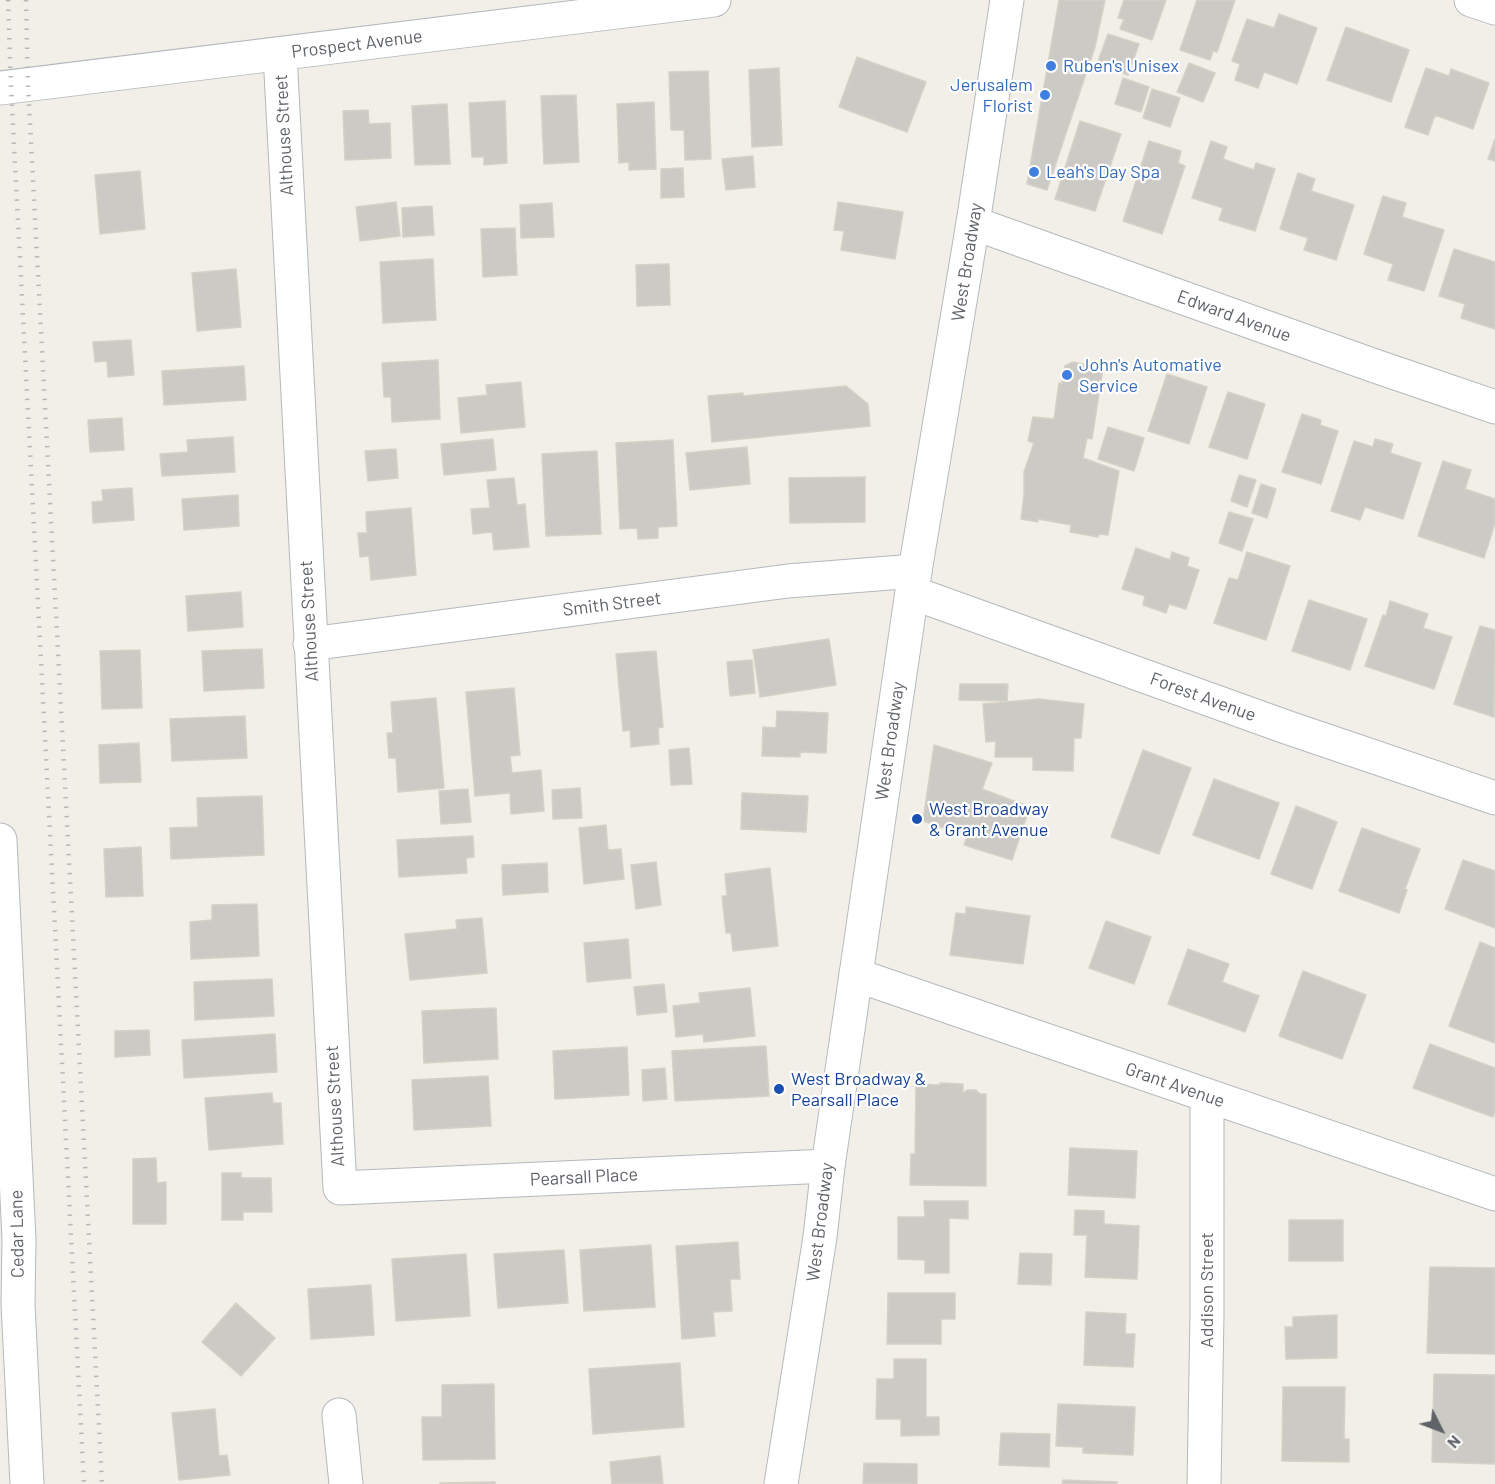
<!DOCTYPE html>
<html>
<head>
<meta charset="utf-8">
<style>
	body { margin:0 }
	#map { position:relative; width:1495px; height:1484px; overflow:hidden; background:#f1efe8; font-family:Barlow,sans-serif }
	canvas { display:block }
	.north { position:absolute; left:1411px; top:1400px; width:60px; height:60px; -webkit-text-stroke:4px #fff; paint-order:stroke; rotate:132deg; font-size:16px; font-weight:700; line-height:24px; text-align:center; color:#5f6368 }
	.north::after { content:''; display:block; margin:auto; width:21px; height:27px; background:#5f6368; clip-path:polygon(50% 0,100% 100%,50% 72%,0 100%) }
</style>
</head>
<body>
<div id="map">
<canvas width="1495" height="1484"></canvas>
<div class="north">N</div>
</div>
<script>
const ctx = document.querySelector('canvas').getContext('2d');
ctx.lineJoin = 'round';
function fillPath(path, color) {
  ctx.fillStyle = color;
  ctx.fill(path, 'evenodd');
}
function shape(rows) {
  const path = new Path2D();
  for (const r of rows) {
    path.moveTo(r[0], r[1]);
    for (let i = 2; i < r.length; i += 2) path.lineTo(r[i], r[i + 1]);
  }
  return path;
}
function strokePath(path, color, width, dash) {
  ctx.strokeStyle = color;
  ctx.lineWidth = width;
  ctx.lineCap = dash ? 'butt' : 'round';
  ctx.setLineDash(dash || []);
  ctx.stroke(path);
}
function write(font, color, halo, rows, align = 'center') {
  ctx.font = font + ' Barlow,sans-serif';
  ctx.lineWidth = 4.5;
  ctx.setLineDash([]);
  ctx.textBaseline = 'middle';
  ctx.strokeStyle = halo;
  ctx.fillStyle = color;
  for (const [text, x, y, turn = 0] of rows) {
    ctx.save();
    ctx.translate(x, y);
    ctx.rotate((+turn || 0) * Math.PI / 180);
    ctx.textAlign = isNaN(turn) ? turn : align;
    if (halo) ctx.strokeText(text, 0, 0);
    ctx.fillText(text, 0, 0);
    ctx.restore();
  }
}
const building = shape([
	[1059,0,1105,0,1095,47,1047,190,1027,184,1059,0],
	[1124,0,1166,0,1152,40,1120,29,1124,19,1118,18,1124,0],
	[1197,0,1235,0,1217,52,1213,51,1210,60,1180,50,1197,0],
	[1279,14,1317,28,1297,84,1264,72,1258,88,1235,80,1240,64,1232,61,1247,19,1274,28,1279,14],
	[1346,27,1409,50,1391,102,1327,80,1346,27],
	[1108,34,1139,44,1128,75,1097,64,1108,34],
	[857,57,926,82,907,132,839,107,857,57],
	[1189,63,1215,73,1203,102,1177,92,1189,63],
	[779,68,782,145,752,147,749,70,779,68],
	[1426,68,1449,76,1451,69,1489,83,1473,129,1435,115,1428,135,1405,127,1426,68],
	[708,71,711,159,685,160,684,130,671,130,669,72,708,71],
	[1123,78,1149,87,1141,112,1115,104,1123,78],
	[1152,89,1180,98,1170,127,1143,118,1152,89],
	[576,95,579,162,544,164,541,96,576,95],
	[505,101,507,163,484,165,484,157,472,157,469,103,505,101],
	[654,102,656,169,629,170,629,162,619,163,617,104,654,102],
	[447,104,450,164,415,165,412,106,447,104],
	[368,110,369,124,390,123,391,158,345,160,343,111,368,110],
	[1080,121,1121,134,1095,211,1055,199,1080,121],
	[1495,139,1495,161,1488,159,1495,139],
	[1149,141,1181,151,1178,163,1185,166,1162,234,1123,221,1149,141],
	[1211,141,1227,147,1223,159,1254,170,1256,163,1275,169,1255,231,1219,220,1223,208,1192,198,1211,141],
	[753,156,755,187,726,190,722,159,753,156],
	[683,168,684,197,661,198,661,169,683,168],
	[140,171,145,229,100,234,95,175,140,171],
	[1298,173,1315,179,1311,191,1354,205,1336,260,1304,250,1308,238,1280,229,1298,173],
	[1383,196,1406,203,1402,217,1444,230,1424,291,1388,280,1393,264,1364,254,1383,196],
	[396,202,400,236,360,241,356,207,396,202],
	[838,202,903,212,895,259,841,250,844,231,834,230,838,202],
	[552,203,554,237,521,238,520,205,552,203],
	[432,206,434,235,403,237,402,208,432,206],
	[515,228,517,275,483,277,481,229,515,228],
	[1454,249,1495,262,1495,329,1461,318,1465,304,1439,296,1454,249],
	[433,259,436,320,383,323,380,262,433,259],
	[669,264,670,305,637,306,636,265,669,264],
	[236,269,241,327,197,331,192,273,236,269],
	[131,340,134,375,108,377,107,361,95,362,93,342,131,340],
	[438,360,440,419,392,422,391,397,384,397,382,363,438,360],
	[1073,362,1103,368,1092,439,1087,438,1083,458,1119,471,1108,535,1099,534,1098,537,1070,532,1071,525,1038,519,1038,522,1021,519,1024,495,1024,472,1034,443,1028,441,1033,417,1054,419,1059,383,1062,383,1065,366,1073,362],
	[244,366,246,400,164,405,162,371,244,366],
	[1167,374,1207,387,1189,444,1148,431,1167,374],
	[521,382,525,427,461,433,458,398,487,395,486,385,521,382],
	[846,386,868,404,870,426,712,442,708,396,743,393,743,396,846,386],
	[1228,392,1265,404,1247,459,1209,447,1228,392],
	[1302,414,1321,420,1320,425,1338,431,1321,484,1282,472,1302,414],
	[122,418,124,450,90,452,88,420,122,418],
	[1108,427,1144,438,1134,471,1098,459,1108,427],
	[233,437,235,472,162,476,160,454,188,452,187,440,233,437],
	[493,439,496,470,444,475,441,444,493,439],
	[1375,439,1393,444,1390,453,1421,463,1403,519,1365,507,1360,520,1331,511,1354,441,1373,447,1375,439],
	[673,440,677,526,658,527,658,538,638,539,637,528,620,529,616,443,673,440],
	[747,447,750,484,690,490,686,453,747,447],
	[396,449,398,478,368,481,365,451,396,449],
	[597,451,601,534,546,536,542,454,597,451],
	[1443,461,1471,470,1465,489,1495,499,1495,523,1484,558,1418,536,1443,461],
	[1239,475,1256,480,1247,507,1231,501,1239,475],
	[865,477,865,522,790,523,789,478,865,477],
	[514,478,517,505,525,504,529,547,494,550,492,532,473,534,471,509,490,508,487,480,514,478],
	[1261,484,1276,489,1267,518,1252,513,1261,484],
	[132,488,134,520,93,523,92,502,103,501,102,490,132,488],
	[238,495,239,526,184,530,182,499,238,495],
	[411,508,416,575,371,580,369,556,360,557,358,533,367,533,366,512,411,508],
	[1229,512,1253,519,1242,551,1219,543,1229,512],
	[1136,548,1170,560,1172,552,1189,558,1187,566,1199,570,1186,609,1169,604,1166,613,1143,605,1145,596,1122,589,1136,548],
	[1247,552,1290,566,1266,640,1214,623,1229,578,1238,580,1247,552],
	[241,592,243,627,188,631,186,596,241,592],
	[1309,600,1367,619,1350,670,1292,651,1309,600],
	[1390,601,1428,614,1423,628,1452,637,1434,689,1365,666,1383,615,1386,616,1390,601],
	[1480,626,1495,630,1494,717,1454,704,1480,626],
	[829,639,836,685,760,697,753,650,829,639],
	[262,649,264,688,204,691,202,651,262,649],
	[140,650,142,708,102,709,100,651,140,650],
	[656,651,663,727,658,728,659,744,631,747,630,730,623,731,616,654,656,651],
	[752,660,755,693,730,696,727,662,752,660],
	[960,684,1008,684,1007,701,959,700,960,684],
	[514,688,520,755,510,756,512,773,541,770,544,811,511,814,510,793,475,796,466,692,514,688],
	[436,698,444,788,398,792,396,758,389,758,387,733,393,733,391,702,436,698],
	[1039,699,1084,704,1081,738,1074,738,1073,771,1033,770,1033,757,995,757,996,741,986,742,983,704,1039,699],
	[777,711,828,713,826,753,800,752,800,757,762,756,763,727,776,728,777,711],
	[245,716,247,758,172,761,170,719,245,716],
	[139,743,141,782,100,783,99,745,139,743],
	[934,745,992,763,982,789,1030,807,1012,860,964,845,967,836,923,821,934,745],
	[689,748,692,784,671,785,669,750,689,748],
	[1143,750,1191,768,1159,854,1111,837,1143,750],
	[1214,779,1279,803,1259,859,1193,835,1214,779],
	[580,788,582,818,553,819,552,790,580,788],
	[468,789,471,822,441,824,439,791,468,789],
	[742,793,808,796,806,832,741,829,742,793],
	[262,796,264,855,171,859,170,828,198,827,197,798,262,796],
	[1296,806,1337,822,1312,889,1271,874,1296,806],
	[606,825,608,850,621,849,624,879,584,884,579,828,606,825],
	[1362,828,1420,849,1405,889,1407,890,1399,913,1339,891,1362,828],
	[473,836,474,857,466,858,467,873,399,877,397,840,473,836],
	[141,847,143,896,106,897,104,849,141,847],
	[1463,860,1495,871,1495,928,1445,909,1463,860],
	[656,862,661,905,636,909,631,865,656,862],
	[547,863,548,892,503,895,502,865,547,863],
	[770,868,778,946,733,951,731,933,726,933,722,896,727,896,725,874,770,868],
	[257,904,259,956,191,959,190,922,212,920,212,905,257,904],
	[966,907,1030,916,1023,964,950,955,956,913,966,914,966,907],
	[482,918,487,973,410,980,405,934,457,929,456,920,482,918],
	[1106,921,1151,937,1134,984,1089,968,1106,921],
	[628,939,631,978,587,982,584,943,628,939],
	[1480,942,1495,948,1495,1043,1449,1026,1480,942],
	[1188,949,1229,964,1222,982,1259,996,1245,1032,1168,1004,1188,949],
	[1303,971,1366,995,1342,1059,1279,1036,1303,971],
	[272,979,274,1016,195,1020,194,982,272,979],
	[664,984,667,1012,637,1015,634,987,664,984],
	[750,988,755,1036,704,1042,703,1034,676,1037,673,1006,700,1003,699,993,750,988],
	[496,1008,498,1059,424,1063,422,1011,496,1008],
	[149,1030,150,1055,115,1057,115,1031,149,1030],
	[275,1034,277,1072,184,1078,182,1040,275,1034],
	[1430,1044,1495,1068,1495,1110,1493,1117,1413,1088,1430,1044],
	[766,1046,769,1096,675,1101,672,1051,766,1046],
	[627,1047,629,1095,555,1099,553,1051,627,1047],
	[665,1068,667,1099,643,1101,642,1070,665,1068],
	[488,1076,491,1126,414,1130,412,1080,488,1076],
	[940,1083,963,1084,963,1094,967,1090,976,1090,980,1094,986,1094,986,1186,910,1185,911,1154,915,1154,916,1084,940,1085,940,1083],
	[272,1093,273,1103,281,1103,283,1144,209,1150,205,1098,272,1093],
	[1070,1148,1137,1151,1135,1198,1068,1195,1070,1148],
	[156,1158,157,1183,166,1182,166,1224,133,1224,133,1159,156,1158],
	[222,1173,241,1173,241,1178,271,1178,272,1212,243,1212,243,1220,222,1220,222,1173],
	[924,1201,968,1201,968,1219,949,1218,949,1273,925,1273,925,1260,898,1259,898,1217,925,1217,924,1201],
	[1075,1210,1104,1211,1104,1224,1139,1226,1137,1279,1085,1277,1087,1235,1074,1235,1075,1210],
	[1289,1220,1343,1220,1343,1261,1289,1261,1289,1220],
	[738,1242,740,1279,730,1279,732,1311,713,1312,715,1336,682,1339,676,1246,738,1242],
	[651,1245,655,1307,584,1311,580,1250,651,1245],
	[564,1250,568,1303,498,1308,494,1254,564,1250],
	[1020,1253,1052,1254,1051,1285,1018,1284,1020,1253],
	[466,1254,470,1316,396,1321,392,1259,466,1254],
	[1430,1267,1495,1268,1495,1354,1427,1353,1430,1267],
	[371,1285,374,1335,311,1339,308,1289,371,1285],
	[888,1293,955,1293,955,1319,941,1319,941,1344,887,1344,888,1293],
	[236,1303,275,1338,241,1376,202,1342,236,1303],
	[1086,1312,1126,1314,1125,1334,1135,1334,1133,1367,1084,1365,1086,1312],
	[1337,1315,1337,1358,1286,1359,1285,1327,1293,1327,1293,1317,1337,1315],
	[894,1359,926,1359,926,1417,939,1417,939,1435,901,1436,901,1419,876,1419,877,1379,894,1379,894,1359],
	[680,1363,684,1427,593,1434,589,1369,680,1363],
	[1434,1374,1495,1375,1495,1464,1432,1462,1434,1374],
	[494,1384,495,1459,423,1460,422,1417,442,1417,442,1385,494,1384],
	[1283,1387,1345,1387,1344,1439,1349,1439,1349,1462,1282,1461,1283,1387],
	[1058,1404,1135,1407,1133,1455,1083,1453,1083,1447,1056,1446,1058,1404],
	[215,1409,219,1456,227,1455,230,1475,179,1480,172,1413,215,1409],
	[1001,1433,1050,1434,1049,1467,999,1465,1001,1433],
	[660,1456,663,1484,612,1484,610,1462,660,1456],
	[864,1463,917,1464,917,1484,863,1484,864,1463],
	[1063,1480,1117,1482,1117,1484,1062,1484,1063,1480],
	[495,1482,495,1484,440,1484,440,1483,495,1482]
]);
const street = shape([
	[1471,0,1495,8],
	[280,54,340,1188,828,1166],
	[0,88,714,0],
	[973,223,1375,366,1495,407],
	[913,593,1286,727,1495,798],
	[310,644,788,581,915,571],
	[0,840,19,1240,18,1304,27,1484],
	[856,975,1495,1194],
	[339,1415,346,1484],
	[1204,1484,1207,1314,1207,1096]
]);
const secondary = shape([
	[781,1484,820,1237,828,1166,915,571,973,223,1007,0]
]);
const rail = shape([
	[8,0,11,87,84,1484],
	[26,0,28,86,102,1484]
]);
const markers = [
	[1051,66,6,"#3f7fe0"],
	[1045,95,6,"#3f7fe0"],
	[1034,172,6,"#3f7fe0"],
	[1067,375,6,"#3f7fe0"],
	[917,819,6,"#1a4fb4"],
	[779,1089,6,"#1a4fb4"]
];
const streetNames = [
	["Prospect Avenue",357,44,-7],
	["Althouse Street",284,135,-93],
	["West Broadway",967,262,-81],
	["Edward Avenue",1234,316,20],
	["Smith Street",612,604,-7],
	["Althouse Street",309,621,-93],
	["Forest Avenue",1203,697,20],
	["West Broadway",890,741,-82],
	["Grant Avenue",1175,1085,19],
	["Althouse Street",335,1106,-93],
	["Pearsall Place",584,1177,-3],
	["West Broadway",820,1222,-83],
	["Cedar Lane",17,1234,-91],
	["Addison Street",1207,1290,-90]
];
const shopNames = [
	["Ruben's Unisex",1063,66],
	["Jerusalem",1033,85,"right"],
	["Florist",1033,106,"right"],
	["Leah's Day Spa",1046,172],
	["John's Automative",1079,365],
	["Service",1079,386]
];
const transitNames = [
	["West Broadway",929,809],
	["& Grant Avenue",929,830],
	["West Broadway &",791,1079],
	["Pearsall Place",791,1100]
];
fillPath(building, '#cccac5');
strokePath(building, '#d6d1c6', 1.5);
strokePath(street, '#b5b8bc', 35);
strokePath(secondary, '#b6babf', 35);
strokePath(street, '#fff', 33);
strokePath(secondary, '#fff', 33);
strokePath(rail, '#b6b7b8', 4.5, [1.5, 8]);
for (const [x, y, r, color] of markers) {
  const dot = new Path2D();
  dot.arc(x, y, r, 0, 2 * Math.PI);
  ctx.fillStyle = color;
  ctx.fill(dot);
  strokePath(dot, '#fff', 2);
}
write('18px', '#5f6368', '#fff', streetNames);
write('18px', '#366cbe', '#fff', shopNames, 'left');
write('18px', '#164399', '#fff', transitNames, 'left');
</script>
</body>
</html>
